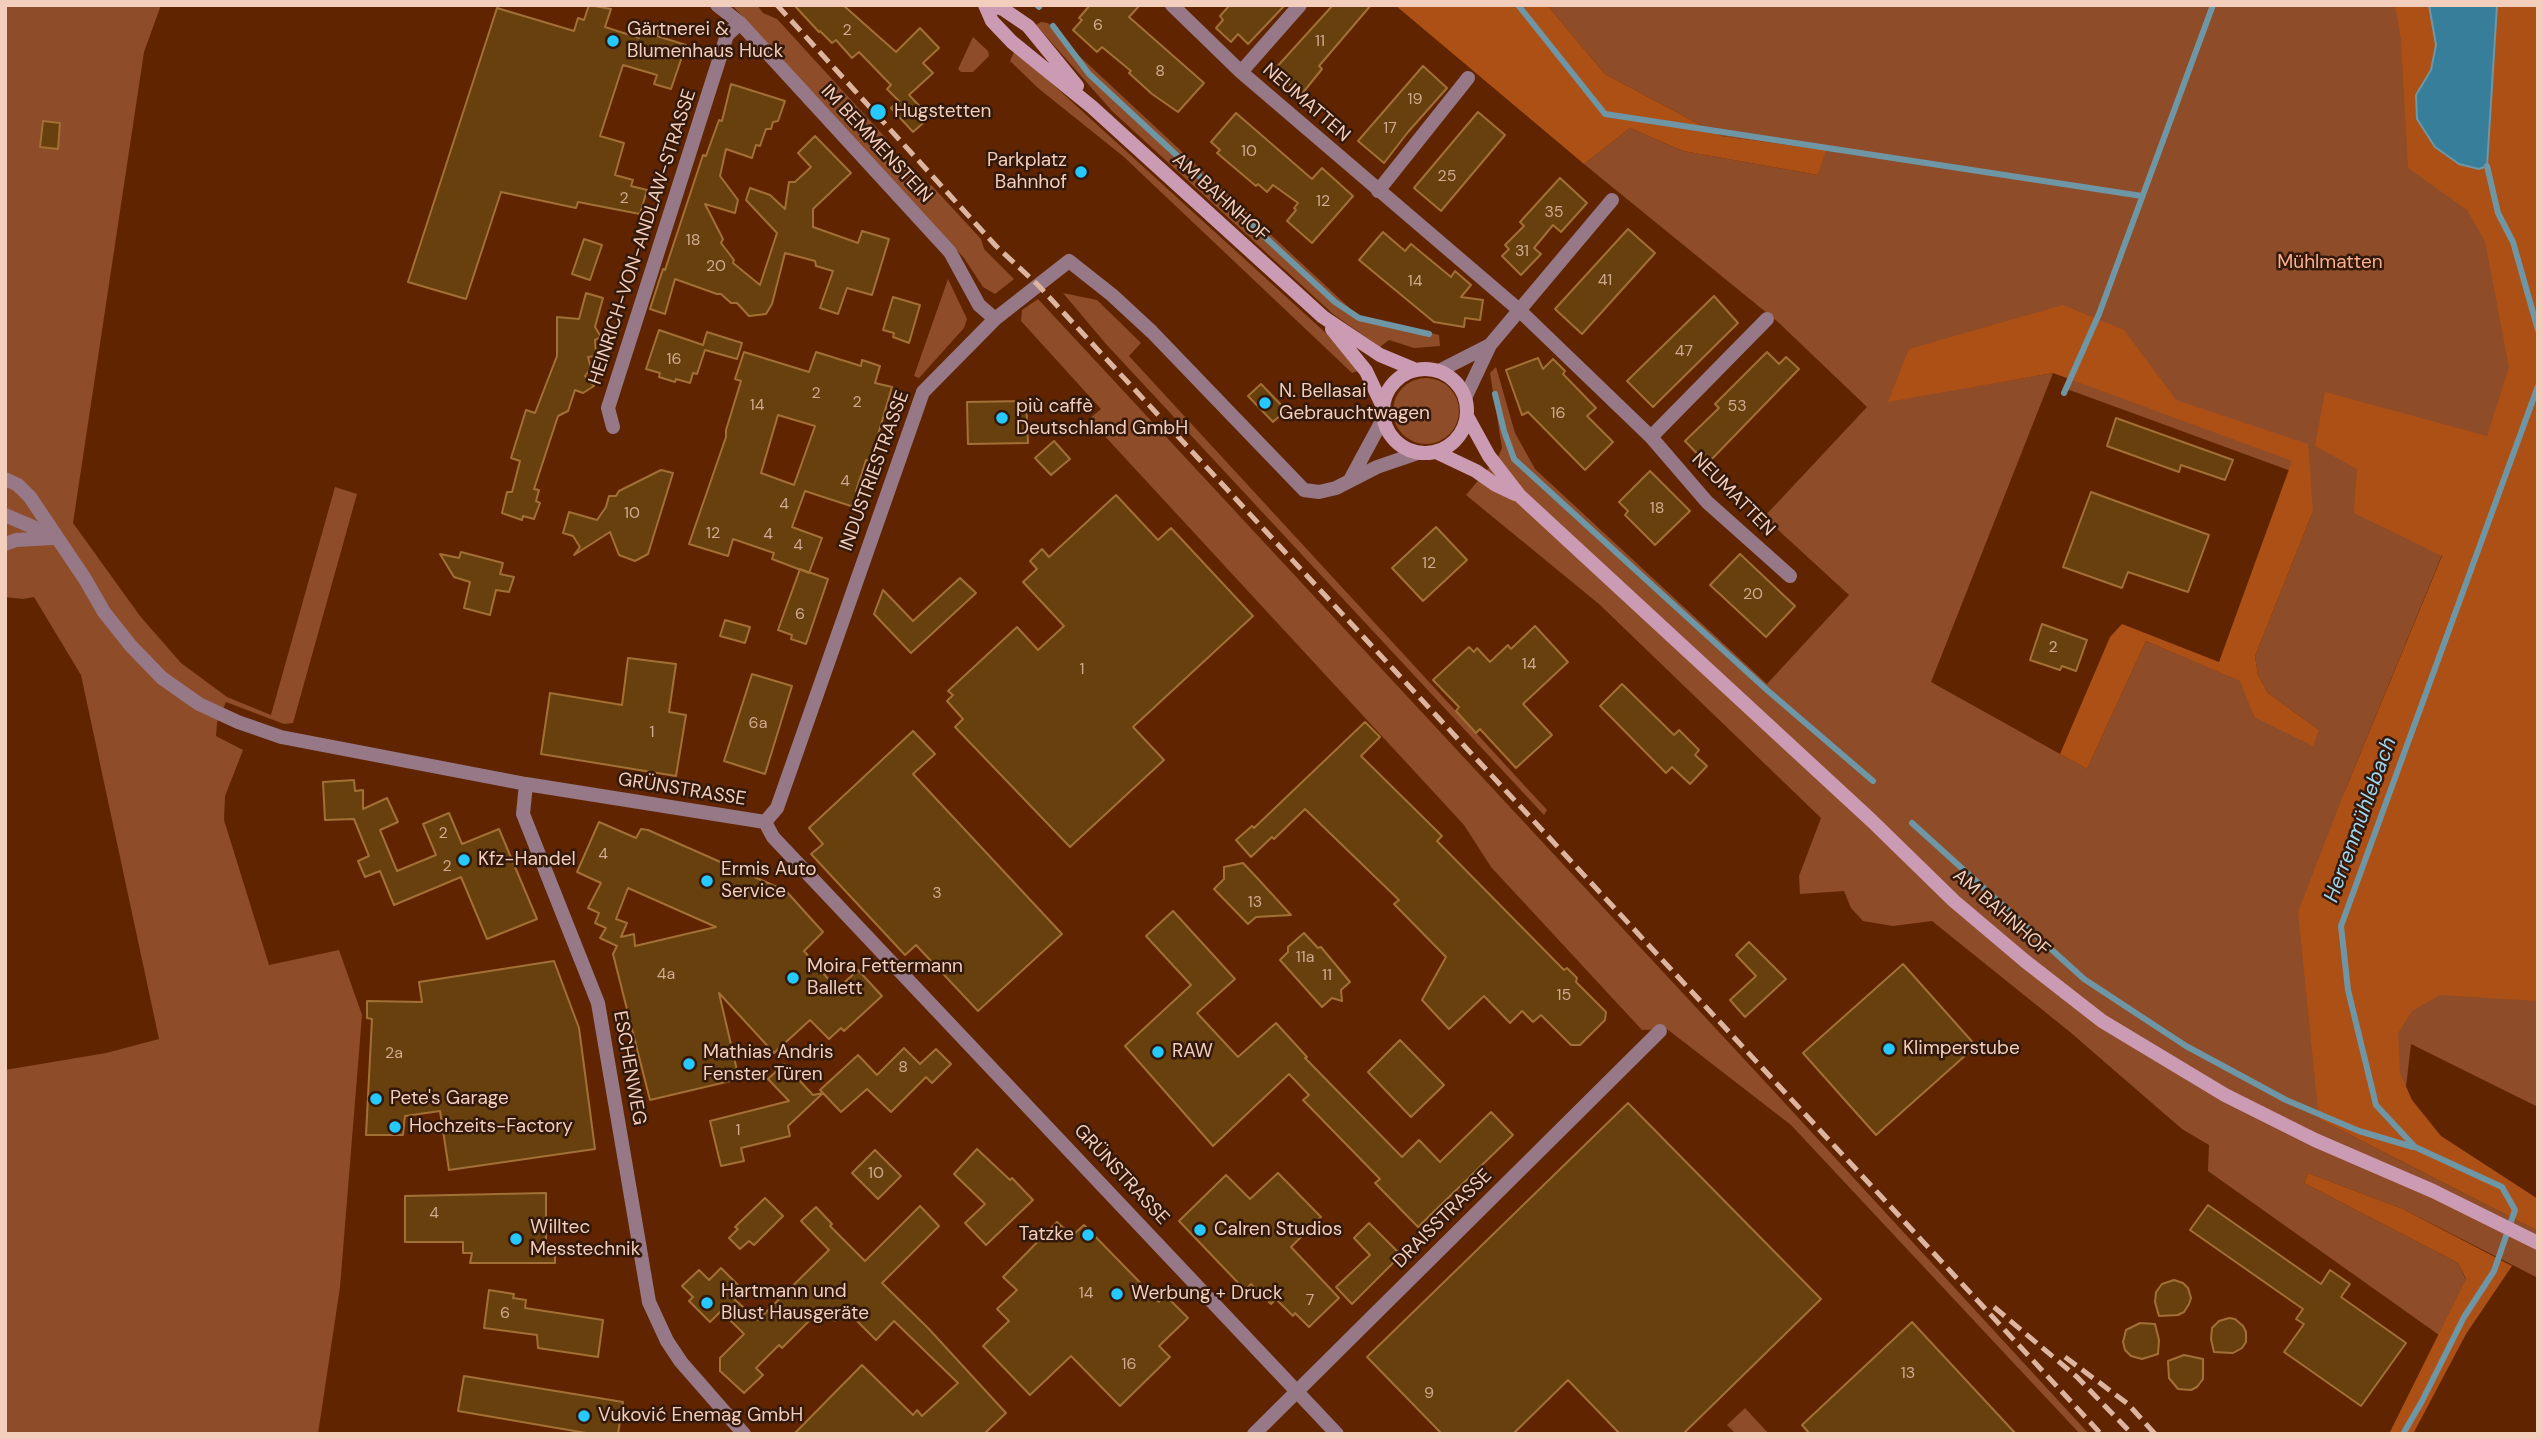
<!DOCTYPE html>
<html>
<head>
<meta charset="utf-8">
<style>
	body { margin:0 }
	#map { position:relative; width:2543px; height:1439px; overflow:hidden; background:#602500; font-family:"DM Sans",sans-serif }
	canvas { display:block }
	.frame { position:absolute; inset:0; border:7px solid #f3cebc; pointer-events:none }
</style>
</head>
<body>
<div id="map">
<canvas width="2543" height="1439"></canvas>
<div class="frame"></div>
</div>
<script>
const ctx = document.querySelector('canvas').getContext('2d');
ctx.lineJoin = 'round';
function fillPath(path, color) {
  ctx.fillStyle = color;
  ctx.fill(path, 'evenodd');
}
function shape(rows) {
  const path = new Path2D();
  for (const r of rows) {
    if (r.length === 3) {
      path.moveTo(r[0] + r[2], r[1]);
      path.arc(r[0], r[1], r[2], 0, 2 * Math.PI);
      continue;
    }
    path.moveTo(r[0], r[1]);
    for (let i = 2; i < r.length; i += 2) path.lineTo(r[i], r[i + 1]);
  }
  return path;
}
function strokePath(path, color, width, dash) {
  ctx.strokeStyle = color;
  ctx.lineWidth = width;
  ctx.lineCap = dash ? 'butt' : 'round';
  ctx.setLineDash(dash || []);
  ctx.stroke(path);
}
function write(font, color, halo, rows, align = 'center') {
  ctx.font = font + ' "DM Sans",sans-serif';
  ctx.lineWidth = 5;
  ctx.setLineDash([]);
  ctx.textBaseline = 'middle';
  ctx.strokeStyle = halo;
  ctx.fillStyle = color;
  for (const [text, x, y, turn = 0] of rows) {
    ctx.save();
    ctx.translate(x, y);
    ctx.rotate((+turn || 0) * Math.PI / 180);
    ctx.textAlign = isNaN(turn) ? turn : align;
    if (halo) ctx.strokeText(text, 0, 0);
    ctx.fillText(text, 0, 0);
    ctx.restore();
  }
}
const green = shape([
	[5,5,161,5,144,52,73,523,140,616,181,663,227,697,271,715,335,487,357,494,293,723,284,724,226,702,217,723,216,736,243,750,225,796,224,820,269,965,339,950,362,1015,340,1287,318,1434,5,1434,5,1070,106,1053,159,1039,81,675,34,597,23,599,5,597],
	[732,5,757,5,763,13,777,19,885,137,896,157,918,179,932,186,981,239,984,249,1014,279,995,294,983,287,964,258],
	[1547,5,2538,5,2538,1107,2411,1044,2402,1121,2374,1096,2472,570,2442,555,2344,793,2319,1119,2538,1231,2538,1278,2403,1209,2308,1173,2304,1183,2458,1263,2466,1280,2439,1335,2208,1171,2209,1145,2182,1129,2070,1032,1932,921,1893,926,1863,921,1851,908,1844,891,1800,894,1799,876,1821,818,1599,604,1466,495,1498,457,1502,448,1490,373,1496,367,1515,433,1535,469,1767,684,1849,595,1764,517,1867,407,1778,322,1584,164,1630,128,1683,151,1818,175,1825,150,1721,136,1605,74],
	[2090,316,2064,388,2291,471,2313,511,2255,656,2258,675,2268,693,2319,730,2254,717,2241,681,2146,641,2087,769,1931,682,2053,373,1889,401],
	[1041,22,1048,23,1052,27,1054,25,1075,52,1357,315,1439,335,1440,346,1414,348,1389,340,1380,347,1333,314,1112,111,1036,25],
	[973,37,988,51,989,56,973,72,961,72,958,69],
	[1015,50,1328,335,1358,371,1352,373,1124,157,1038,88,1010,61],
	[948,279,967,319,964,328,919,378,914,376],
	[1063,293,1097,300,1141,343,1129,356,1547,810,1544,815,1106,344],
	[1038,299,1770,1087,2089,1434,2080,1434,1791,1125,1667,1029,1642,1030,1491,867,1464,825,1089,419,1101,409,1021,321,1022,310],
	[1426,411,33],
	[1745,1408,1769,1434,1736,1434,1727,1425]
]);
const forest = shape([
	[1395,5,1547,5,1605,74,1721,136,1826,150,1818,175,1683,151,1630,128,1584,164],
	[2395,5,2429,5,2432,14,2436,45,2431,70,2416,95,2492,61,2497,5,2538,5,2538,1001,2440,995,2412,1011,2398,1033,2400,1073,2412,1100,2441,1136,2538,1199,2538,1231,2319,1119,2298,912,2344,793,2442,556,2354,513,2357,469,2315,446,2325,392,2487,436,2509,367,2485,241,2467,210,2408,168,2401,40],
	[2063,305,2124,330,2176,400,2308,444,2313,511,2255,656,2258,675,2268,693,2319,730,2313,746,2254,717,2240,681,2146,641,2087,769,2060,754,2110,637,2122,624,2219,662,2292,461,2053,373,1888,402,1909,349],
	[2308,1173,2403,1209,2512,1266,2466,1334,2413,1434,2389,1434,2466,1279,2458,1263,2304,1183]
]);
const water = shape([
	[2429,5,2497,5,2487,166,2479,169,2459,164,2435,147,2417,119,2416,95,2431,70,2436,45,2429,5]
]);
const stream = shape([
	[1037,5,1039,7],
	[1518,5,1605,114,2142,196],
	[1053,26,1089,74,1335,302,1359,318,1429,334],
	[2487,166,2498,213,2513,242,2538,330],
	[2064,393,2099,314,2213,5],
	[1495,394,1504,431,1514,459,1767,690,1873,781],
	[1912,823,2084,979,2186,1046,2286,1100,2359,1131,2413,1147],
	[2403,1434,2422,1401,2464,1317,2494,1271,2515,1210,2502,1187,2415,1147,2376,1105,2348,990,2341,926,2538,386]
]);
const building = shape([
	[589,5,611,9,605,27,639,38,643,26,659,31,657,36,686,45,671,89,654,84,657,75,623,65,600,136,624,143,615,175,633,180,631,186,647,190,640,214,578,202,576,208,501,192,466,299,408,282,497,8,574,31,578,18,584,20,589,5],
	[794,5,843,5,896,52,920,28,939,48,923,63,933,73,909,95,930,117,913,132,891,108,899,101,887,89,891,85,859,52,852,58,836,40,832,43,820,31,819,32,794,5],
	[1090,5,1140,5,1129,17,1204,83,1178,112,1152,94,1129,73,1131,71,1102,47,1097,52,1073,30,1082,20,1079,18,1090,5],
	[1230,5,1285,5,1248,44,1238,34,1231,42,1216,28,1223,20,1220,16,1230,5],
	[1333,5,1371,5,1319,66,1322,69,1301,95,1274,70,1333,5],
	[1423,66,1447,88,1408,132,1384,163,1358,141,1423,66],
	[731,84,785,101,778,121,773,122,771,129,766,129,760,146,756,145,752,158,726,149,720,176,738,200,735,213,705,204,723,239,721,243,734,260,733,263,760,285,777,233,746,200,750,188,770,195,785,209,789,182,795,182,811,167,798,153,815,136,851,173,813,209,813,227,858,243,862,231,889,239,872,295,847,288,838,314,820,308,833,271,816,266,815,261,785,253,772,304,766,314,749,316,737,303,731,303,721,294,717,294,675,279,665,314,650,309,663,269,665,270,703,155,706,156,719,120,722,121,731,84],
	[1478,112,1505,135,1441,211,1414,188,1478,112],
	[1236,113,1312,179,1322,168,1353,196,1312,243,1287,221,1296,210,1294,208,1298,203,1273,185,1267,192,1258,184,1256,186,1217,153,1220,150,1211,142,1236,113],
	[43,121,60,123,58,149,40,147,43,121],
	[1560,178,1587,203,1561,232,1553,225,1534,248,1541,254,1521,275,1502,256,1509,249,1505,245,1524,226,1520,222,1560,178],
	[1628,229,1655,253,1582,334,1555,309,1628,229],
	[1383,232,1405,251,1411,244,1451,277,1455,271,1471,285,1461,297,1483,300,1480,320,1465,318,1464,327,1434,322,1359,260,1383,232],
	[584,239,602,245,590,280,572,274,584,239],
	[586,293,603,298,595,327,601,337,595,340,596,356,588,357,591,368,585,376,594,386,583,393,575,390,568,411,558,416,534,489,539,490,536,501,540,503,534,519,523,516,522,520,502,513,507,492,512,492,520,461,511,458,526,410,535,413,557,356,557,317,579,319,586,293],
	[1714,296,1738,323,1653,407,1627,381,1714,296],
	[893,297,920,305,909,343,893,337,894,333,883,330,893,297],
	[659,330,703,345,707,332,742,343,737,359,705,350,697,374,693,373,690,383,676,379,675,382,659,377,660,373,646,369,659,330],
	[744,352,809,372,816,352,861,366,862,360,880,366,875,383,892,387,870,462,866,460,856,491,859,492,854,507,805,491,792,527,822,538,809,573,772,559,774,553,733,539,728,556,689,544,726,437,726,430,741,381,735,379,744,352],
	[778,415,815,426,794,485,761,473,778,415],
	[1767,352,1779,364,1786,357,1799,369,1707,464,1685,441,1719,408,1715,404,1767,352],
	[1538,358,1543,369,1553,359,1565,371,1563,374,1596,408,1587,416,1613,442,1585,470,1528,412,1522,415,1506,370,1538,358],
	[1261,384,1286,410,1273,422,1248,396,1261,384],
	[1026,401,1028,443,968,444,967,402,1026,401],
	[2116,418,2233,460,2225,480,2181,465,2179,472,2107,446,2116,418],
	[1054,441,1070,459,1051,475,1035,458,1054,441],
	[661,470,673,473,648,554,635,561,619,555,610,532,574,555,580,547,573,536,563,533,569,512,597,520,606,507,609,496,616,496,619,491,661,470],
	[1650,471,1690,511,1655,545,1625,515,1628,511,1619,502,1650,471],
	[2091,492,2209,535,2188,592,2128,572,2122,588,2063,567,2091,492],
	[1116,495,1158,540,1171,528,1253,616,1133,727,1164,760,1070,847,955,727,963,719,947,701,953,695,948,691,1017,627,1038,650,1064,626,1023,582,1037,569,1030,561,1042,549,1049,557,1116,495],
	[1436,527,1467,560,1423,601,1392,568,1436,527],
	[461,552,503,563,500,574,514,577,509,592,496,590,490,615,464,608,470,582,454,577,440,554,459,558,461,552],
	[1740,554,1795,606,1766,637,1710,585,1740,554],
	[800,569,828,579,806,644,791,639,792,635,778,630,800,569],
	[960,578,976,593,911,653,874,614,883,590,913,621,960,578],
	[725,620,750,627,745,643,720,636,725,620],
	[2042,624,2087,640,2076,671,2062,666,2060,670,2030,660,2042,624],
	[1535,626,1568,662,1523,704,1552,735,1516,768,1480,729,1476,733,1456,711,1459,707,1433,680,1469,647,1474,652,1477,648,1490,662,1508,645,1511,649,1535,626],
	[628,658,676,664,669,712,686,715,676,776,541,754,550,693,622,705,628,658],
	[752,674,792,686,765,774,724,761,752,674],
	[1622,684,1674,735,1679,730,1699,750,1695,755,1707,766,1690,784,1672,767,1666,773,1600,706,1622,684],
	[1365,722,1380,737,1361,756,1442,836,1437,841,1564,970,1567,968,1577,978,1576,982,1606,1012,1605,1020,1580,1045,1571,1045,1541,1015,1533,1022,1522,1011,1510,1023,1484,996,1449,1029,1422,1000,1446,957,1394,904,1399,900,1305,809,1274,839,1272,837,1251,857,1236,840,1252,826,1254,828,1365,722],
	[913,731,935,754,913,774,1062,934,978,1011,916,945,905,955,811,854,823,844,809,828,913,731],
	[354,780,355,791,363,790,363,809,387,798,398,822,380,830,397,871,436,855,423,824,449,813,462,844,499,829,537,919,487,939,461,877,394,905,380,871,365,877,358,861,369,856,354,819,325,820,323,782,354,780],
	[599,822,636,838,641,829,648,830,786,891,823,932,804,951,837,989,858,970,882,996,844,1031,841,1028,829,1039,810,1020,774,1053,719,993,739,1079,650,1100,613,954,617,946,600,938,606,928,595,923,599,913,588,908,601,883,577,872,599,822],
	[628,888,716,927,635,946,634,934,621,937,627,923,616,919,628,888],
	[1243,863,1259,880,1291,915,1256,917,1248,924,1214,889,1224,879,1224,867,1243,863],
	[1173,911,1235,979,1197,1013,1238,1057,1276,1023,1307,1057,1305,1058,1402,1157,1419,1140,1440,1162,1491,1112,1513,1135,1418,1227,1375,1183,1380,1179,1303,1100,1309,1095,1289,1074,1213,1146,1125,1046,1191,985,1146,936,1173,911],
	[1304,933,1318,948,1321,947,1350,982,1341,990,1342,1001,1332,998,1322,1007,1280,960,1288,952,1288,947,1304,933],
	[1749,942,1786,979,1745,1017,1730,1000,1756,976,1736,955,1749,942],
	[554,961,579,1028,595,1149,449,1170,440,1111,405,1116,403,1135,366,1135,372,1019,367,1018,367,1001,422,1002,419,982,554,961],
	[1903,964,1976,1046,1876,1135,1803,1053,1903,964],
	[1400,1040,1444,1085,1411,1117,1368,1072,1400,1040],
	[904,1048,920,1064,936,1049,951,1064,932,1083,926,1077,891,1112,867,1089,841,1112,820,1090,858,1055,877,1075,904,1048],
	[784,1064,813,1095,823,1093,788,1126,790,1136,741,1148,744,1161,721,1166,710,1121,789,1101,768,1079,784,1064],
	[1628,1103,1821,1299,1683,1434,1620,1434,1568,1380,1513,1434,1442,1434,1367,1357,1628,1103],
	[977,1149,1010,1180,1012,1178,1033,1200,986,1245,965,1223,985,1204,954,1174,977,1149],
	[875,1150,901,1176,878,1199,852,1173,875,1150],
	[1278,1173,1321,1217,1291,1247,1339,1298,1309,1327,1295,1313,1293,1316,1276,1299,1271,1304,1251,1284,1245,1290,1179,1221,1226,1175,1250,1199,1278,1173],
	[546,1193,546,1244,555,1244,555,1263,470,1263,472,1253,463,1253,463,1242,405,1242,405,1196,546,1193],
	[765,1198,783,1216,754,1245,749,1241,740,1249,729,1238,738,1229,735,1227,765,1198],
	[2208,1205,2321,1284,2330,1270,2350,1284,2341,1297,2406,1343,2361,1406,2284,1352,2304,1324,2296,1319,2303,1309,2190,1230,2208,1205],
	[920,1206,939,1226,882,1283,928,1328,1006,1413,984,1434,794,1434,862,1365,913,1415,917,1410,922,1416,958,1383,894,1321,876,1340,846,1310,835,1321,822,1308,782,1348,779,1345,756,1368,763,1375,744,1393,720,1371,720,1358,744,1334,721,1311,710,1322,689,1301,693,1297,682,1286,699,1270,709,1280,721,1268,743,1290,734,1299,758,1320,829,1250,801,1221,816,1207,832,1224,830,1226,865,1261,920,1206],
	[1057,1222,1072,1236,1084,1225,1159,1302,1166,1296,1188,1318,1159,1346,1170,1357,1120,1406,1071,1356,1030,1395,983,1346,1009,1321,997,1309,1017,1290,1003,1277,1057,1222],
	[1369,1223,1401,1255,1352,1304,1336,1287,1370,1255,1354,1238,1369,1223],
	[2174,1280,2183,1283,2188,1288,2191,1298,2189,1304,2184,1312,2178,1315,2159,1316,2155,1302,2156,1292,2162,1284,2174,1280],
	[489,1290,514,1294,513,1298,526,1300,525,1308,603,1320,598,1357,538,1348,537,1335,484,1328,489,1290],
	[2229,1318,2235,1319,2243,1326,2246,1332,2246,1342,2242,1348,2233,1353,2214,1352,2211,1339,2212,1328,2219,1321,2229,1318],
	[1912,1322,2016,1434,1810,1434,1802,1425,1912,1322],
	[2140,1323,2155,1324,2159,1340,2158,1354,2142,1359,2131,1356,2125,1350,2123,1342,2126,1330,2140,1323],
	[2184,1355,2203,1359,2203,1379,2197,1387,2191,1390,2178,1389,2169,1378,2168,1361,2184,1355],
	[464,1376,623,1402,618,1434,592,1434,458,1411,464,1376]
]);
const minor = shape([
	[717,5,740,23,950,252,979,305,995,319],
	[1172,5,1241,72,1518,309,1651,437,1707,502,1790,576],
	[1241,72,1300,5],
	[1378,191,1468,78],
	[1439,371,1490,345],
	[1465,398,1490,345,1612,200],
	[613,427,608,408,727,35,740,23],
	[1651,437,1767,319],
	[5,479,18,485,30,497,85,579,104,612,131,646,162,678,199,704,238,722,281,737,526,784,765,822],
	[1350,480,1383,419],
	[5,515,56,537],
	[5,544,16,540,52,538],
	[526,784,523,814,598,1003,649,1302,667,1341,681,1362,744,1434],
	[765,822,777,808,923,392,995,319,1069,261,1112,295,1152,332,1304,490,1319,492,1336,488,1377,467,1418,453],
	[765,822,773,837,1337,1434],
	[1254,1434,1660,1031]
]);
const secondary = shape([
	[985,5,992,21,1012,42,1092,107,1323,317,1380,355,1416,370],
	[991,5,1003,9,1028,26,1077,86],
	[1332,329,1366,371,1383,407],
	[1425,411,42],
	[1467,416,1489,456,1520,496,1872,821,1954,901,2025,961,2102,1021,2225,1095,2315,1140,2433,1191,2538,1243],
	[1436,452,1476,471,1496,485,1515,494]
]);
const rail = shape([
	[777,5,996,246,1037,284,2101,1434],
	[1994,1307,2077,1377,2132,1434],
	[2065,1357,2128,1404,2155,1434]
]);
const markers = [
	[613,41,7,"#26c9fe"],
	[878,112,9,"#26c9fe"],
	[1081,172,7,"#26c9fe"],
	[1265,403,7,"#26c9fe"],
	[1002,418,7,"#26c9fe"],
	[464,860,7,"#26c9fe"],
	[707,881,7,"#26c9fe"],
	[793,978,7,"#26c9fe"],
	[1889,1049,7,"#26c9fe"],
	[1158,1052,7,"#26c9fe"],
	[689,1064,7,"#26c9fe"],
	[376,1099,7,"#26c9fe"],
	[395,1127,7,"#26c9fe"],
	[1200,1230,7,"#26c9fe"],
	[1088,1235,7,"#26c9fe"],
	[516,1239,7,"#26c9fe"],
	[1117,1294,7,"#26c9fe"],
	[707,1303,7,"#26c9fe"],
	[584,1416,7,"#26c9fe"]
];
const numberNames = [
	["6",1098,26],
	["2",847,31],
	["11",1320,42],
	["8",1160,72],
	["19",1415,100],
	["17",1390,129],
	["10",1249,152],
	["25",1447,177],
	["2",624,199],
	["12",1323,202],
	["35",1554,213],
	["18",693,241],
	["31",1522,252],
	["20",716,267],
	["41",1605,281],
	["14",1415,282],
	["47",1684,352],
	["16",674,360],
	["2",816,394],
	["2",857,403],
	["14",757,406],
	["53",1737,407],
	["16",1558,414],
	["4",845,482],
	["4",784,505],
	["18",1657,509],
	["10",632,514],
	["12",713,534],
	["4",768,535],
	["4",798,546],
	["12",1429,564],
	["20",1753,595],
	["6",800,615],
	["2",2053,648],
	["14",1529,665],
	["1",1082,670],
	["6a",758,724],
	["1",652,733],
	["2",443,834],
	["4",603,855],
	["2",447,867],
	["3",937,894],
	["13",1255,903],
	["11a",1305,958],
	["4a",666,975],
	["11",1327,976],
	["15",1564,996],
	["2a",394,1054],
	["8",903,1068],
	["1",738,1131],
	["10",876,1174],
	["4",434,1214],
	["14",1086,1294],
	["7",1310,1301],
	["6",505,1314],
	["16",1129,1365],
	["13",1908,1374],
	["9",1429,1394]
];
const poiNames = [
	["Gärtnerei &",627,30],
	["Blumenhaus Huck",627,52],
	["Hugstetten",894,112],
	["Parkplatz",1067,161,"right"],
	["Bahnhof",1067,183,"right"],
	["N. Bellasai",1279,392],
	["Gebrauchtwagen",1279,414],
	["più caffè",1016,407],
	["Deutschland GmbH",1016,429],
	["Kfz-Handel",478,860],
	["Ermis Auto",721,870],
	["Service",721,892],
	["Moira Fettermann",807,967],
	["Ballett",807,989],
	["Klimperstube",1903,1049],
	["RAW",1172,1052],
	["Mathias Andris",703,1053],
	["Fenster Türen",703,1075],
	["Pete's Garage",390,1099],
	["Hochzeits-Factory",409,1127],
	["Willtec",530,1228],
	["Messtechnik",530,1250],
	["Calren Studios",1214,1230],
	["Tatzke",1074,1235,"right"],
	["Hartmann und",721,1292],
	["Blust Hausgeräte",721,1314],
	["Werbung + Druck",1131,1294],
	["Vuković Enemag GmbH",598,1416]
];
const streetNames = [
	["NEUMATTEN",1306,103,41],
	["IM BEMMENSTEIN",876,144,47],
	["AM BAHNHOF",1220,198,42],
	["HEINRICH-VON-ANDLAW-STRASSE",643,237,-72],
	["INDUSTRIESTRASSE",875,471,-70],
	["NEUMATTEN",1733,495,45],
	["GRÜNSTRASSE",682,790,9],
	["AM BAHNHOF",2001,913,41],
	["ESCHENWEG",629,1068,80],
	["GRÜNSTRASSE",1121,1175,47],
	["DRAISSTRASSE",1443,1219,-45]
];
const parkNames = [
	["Mühlmatten",2330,263]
];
const waterNames = [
	["Herrenmühlebach",2361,820,-70]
];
fillPath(green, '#8f4c28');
fillPath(forest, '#ad5016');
fillPath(water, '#377e9b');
strokePath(water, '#6f96a5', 2);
strokePath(stream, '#6f96a5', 6);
fillPath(building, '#67400d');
strokePath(building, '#a27036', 2);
strokePath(minor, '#977887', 14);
strokePath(secondary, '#cb9ab3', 14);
strokePath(rail, '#dcb49f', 5, [14, 7]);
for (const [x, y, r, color] of markers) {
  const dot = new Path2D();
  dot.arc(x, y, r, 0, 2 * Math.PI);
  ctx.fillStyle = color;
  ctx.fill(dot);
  strokePath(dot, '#33190b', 2.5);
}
write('16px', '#d0aa90', null, numberNames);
write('19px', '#f3cebc', '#33190b', poiNames, 'left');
write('19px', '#f3cebc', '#33190b', streetNames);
write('19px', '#fcb18c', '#33190b', parkNames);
write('italic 21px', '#9ed6ef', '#33190b', waterNames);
</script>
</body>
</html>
